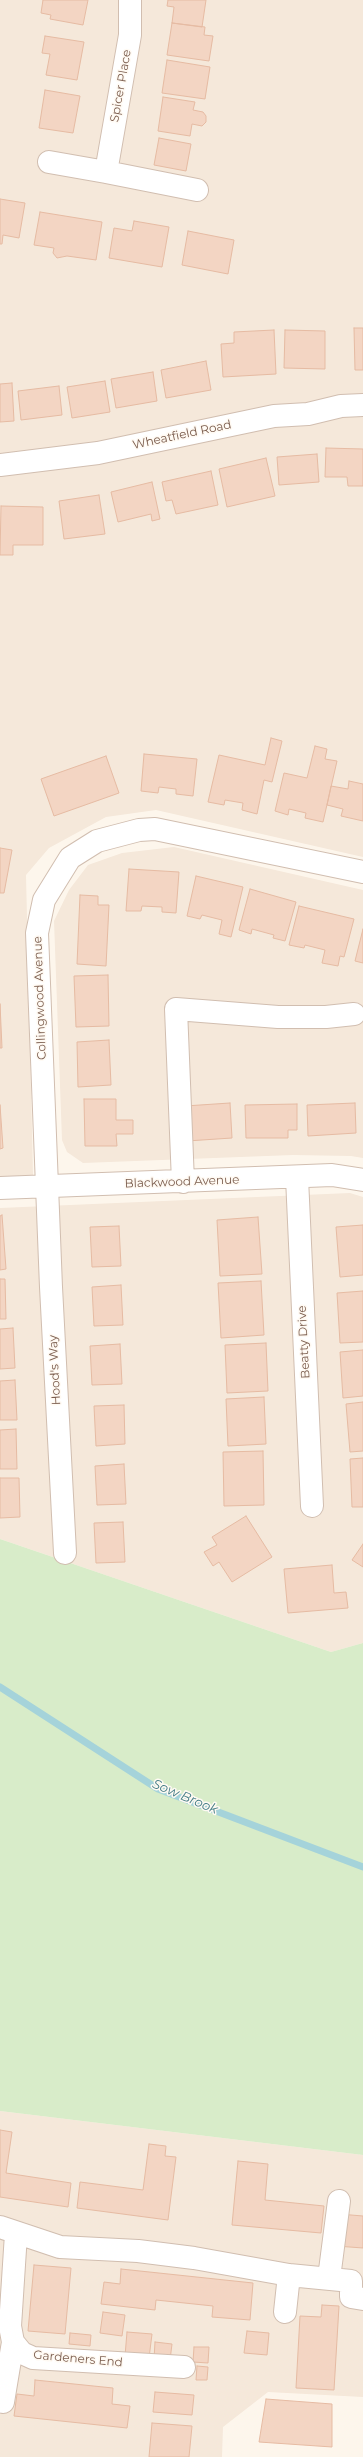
<!DOCTYPE html>
<html>
<head>
<meta charset="utf-8">
<style>
	body { margin:0 }
	canvas { display:block; background:#fdf6ec }
</style>
</head>
<body>
<canvas width="363" height="2457"></canvas>
<script>
const ctx = document.querySelector('canvas').getContext('2d');
ctx.lineJoin = 'round';
function fillPath(path, color) {
  ctx.fillStyle = color;
  ctx.fill(path, 'evenodd');
}
function shape(rows) {
  const path = new Path2D();
  for (const r of rows) {
    path.moveTo(r[0], r[1]);
    for (let i = 2; i < r.length; i += 2) path.lineTo(r[i], r[i + 1]);
  }
  return path;
}
function strokePath(path, color, width, dash) {
  ctx.strokeStyle = color;
  ctx.lineWidth = width;
  ctx.lineCap = dash ? 'butt' : 'round';
  ctx.setLineDash(dash || []);
  ctx.stroke(path);
}
function write(font, color, halo, rows, align = 'center') {
  ctx.font = font + ' Montserrat,sans-serif';
  ctx.lineWidth = 3;
  ctx.setLineDash([]);
  ctx.textBaseline = 'middle';
  ctx.strokeStyle = halo;
  ctx.fillStyle = color;
  for (const [text, x, y, turn = 0] of rows) {
    ctx.save();
    ctx.translate(x, y);
    ctx.rotate((+turn || 0) * Math.PI / 180);
    ctx.textAlign = isNaN(turn) ? turn : align;
    if (halo) ctx.strokeText(text, 0, 0);
    ctx.fillText(text, 0, 0);
    ctx.restore();
  }
}
const residential = shape([
	[0,0,363,0,363,857,156,810,106,817,49,848,26,875,33,1175,0,1177],
	[174,847,363,890,363,1158,351,1156,293,1155,83,1163,67,1152,62,1140,54,921,69,890,88,865,122,853],
	[350,1193,363,1197,363,1643,331,1652,0,1539,0,1208],
	[0,2111,363,2155,363,2397,268,2392,223,2427,222,2457,0,2457]
]);
const green = shape([
	[0,1539,331,1652,363,1643,363,2155,0,2111]
]);
const stream = shape([
	[0,1687,158,1789,363,1867]
]);
const building = shape([
	[43,0,88,0,83,25,50,19,51,15,41,13,43,0],
	[168,0,206,0,202,27,172,23,174,7,167,6,168,0],
	[172,23,205,27,204,35,213,36,209,61,167,55,172,23],
	[45,36,84,42,77,80,46,75,50,54,42,53,45,36],
	[167,60,210,67,205,99,162,93,167,60],
	[45,90,80,96,73,133,39,128,45,90],
	[163,97,195,102,193,110,203,112,206,116,206,122,202,126,192,124,190,136,158,131,163,97],
	[159,138,191,144,186,171,154,165,159,138],
	[0,199,25,203,19,238,3,235,2,244,0,244,0,199],
	[40,212,102,222,96,260,67,256,57,258,53,253,54,248,34,245,40,212],
	[134,221,169,227,162,267,109,258,114,228,132,231,134,221],
	[188,231,234,240,228,274,182,265,188,231],
	[354,328,363,328,363,370,355,370,354,328],
	[274,330,276,374,223,377,221,344,234,343,234,332,274,330],
	[285,330,325,331,325,369,284,368,285,330],
	[206,361,211,390,166,398,161,370,206,361],
	[153,372,157,401,116,408,111,379,153,372],
	[105,381,110,412,72,418,67,387,105,381],
	[12,383,14,421,0,422,0,384,12,383],
	[59,386,62,415,21,420,18,391,59,386],
	[326,448,363,449,363,486,348,486,347,477,325,477,326,448],
	[317,454,319,482,279,485,277,457,317,454],
	[266,458,275,496,227,507,219,469,266,458],
	[211,471,218,505,176,514,172,500,166,501,162,482,211,471],
	[152,482,160,519,152,521,151,514,118,522,111,492,152,482],
	[99,495,105,534,64,539,59,501,99,495],
	[1,506,43,507,43,545,13,545,13,555,0,555,1,506],
	[271,738,282,741,272,782,264,780,257,814,242,810,243,803,225,800,224,805,208,802,219,755,265,765,271,738],
	[315,746,327,749,325,759,337,761,323,822,305,818,306,813,289,809,288,815,275,811,284,773,307,778,315,746],
	[144,754,197,759,193,796,176,794,176,789,159,787,158,793,141,791,144,754],
	[106,756,119,793,54,816,41,779,106,756],
	[349,781,363,784,363,821,341,816,343,809,327,805,331,786,348,789,349,781],
	[0,848,12,850,4,893,0,893,0,848],
	[129,869,179,872,176,913,162,912,162,907,142,906,141,911,126,911,129,869],
	[196,876,243,887,231,937,219,934,222,920,202,915,200,919,187,916,196,876],
	[250,889,296,902,285,941,273,938,274,935,252,929,251,934,239,930,250,889],
	[80,895,98,896,98,905,109,905,106,966,77,964,80,895],
	[299,906,354,919,344,957,340,956,338,966,322,963,325,950,305,945,304,948,289,945,299,906],
	[363,929,363,963,355,961,363,929],
	[108,975,109,1026,76,1027,74,976,108,975],
	[0,1004,2,1048,0,1048,0,1004],
	[109,1040,111,1085,78,1087,77,1042,109,1040],
	[84,1099,116,1099,116,1120,133,1120,133,1134,116,1134,117,1146,85,1146,84,1099],
	[230,1103,232,1138,187,1141,185,1106,230,1103],
	[355,1103,356,1133,308,1136,307,1105,355,1103],
	[297,1104,297,1130,288,1130,288,1138,246,1138,245,1105,297,1104],
	[0,1105,3,1148,0,1149,0,1105],
	[2,1215,6,1269,0,1270,0,1216,2,1215],
	[258,1217,262,1274,220,1276,217,1220,258,1217],
	[363,1225,363,1275,340,1277,336,1227,363,1225],
	[119,1226,121,1266,92,1267,90,1227,119,1226],
	[0,1279,5,1279,6,1319,0,1319,0,1279],
	[261,1281,264,1335,221,1338,218,1283,261,1281],
	[121,1285,123,1325,94,1326,92,1287,121,1285],
	[363,1291,363,1342,340,1343,337,1293,363,1291],
	[13,1328,15,1368,0,1369,0,1329,13,1328],
	[266,1343,268,1391,227,1393,225,1345,266,1343],
	[120,1344,122,1384,92,1385,90,1346,120,1344],
	[363,1350,363,1396,343,1398,340,1352,363,1350],
	[15,1380,17,1420,0,1420,0,1381,15,1380],
	[264,1397,266,1444,228,1446,226,1399,264,1397],
	[363,1402,363,1451,350,1452,346,1404,363,1402],
	[124,1405,125,1444,96,1446,94,1406,124,1405],
	[16,1429,17,1469,0,1469,0,1430,16,1429],
	[263,1451,264,1505,224,1506,223,1452,263,1451],
	[363,1458,363,1507,352,1507,350,1459,363,1458],
	[124,1464,126,1504,97,1505,95,1466,124,1464],
	[0,1478,19,1478,20,1517,0,1518,0,1478],
	[246,1516,272,1557,232,1582,219,1562,213,1566,204,1552,217,1545,212,1537,246,1516],
	[123,1522,125,1562,96,1563,94,1523,123,1522],
	[363,1544,363,1567,352,1560,363,1544],
	[332,1565,334,1593,346,1592,348,1608,288,1613,284,1569,332,1565],
	[0,2130,12,2132,6,2173,71,2183,68,2207,0,2197,0,2130],
	[149,2144,166,2146,165,2156,176,2157,168,2220,77,2208,80,2182,143,2190,149,2144],
	[238,2161,268,2164,265,2200,324,2206,321,2233,232,2225,238,2161],
	[339,2214,363,2216,363,2248,336,2246,339,2214],
	[34,2265,71,2268,65,2334,28,2331,34,2265],
	[121,2269,253,2283,250,2320,212,2317,213,2306,156,2300,155,2310,101,2304,104,2282,120,2284,121,2269],
	[322,2305,339,2306,334,2390,296,2388,300,2316,321,2317,322,2305],
	[103,2312,125,2315,122,2336,100,2333,103,2312],
	[247,2331,269,2333,267,2355,244,2353,247,2331],
	[127,2332,152,2334,149,2358,125,2356,127,2332],
	[70,2333,91,2335,90,2346,69,2344,70,2333],
	[155,2342,172,2344,170,2360,154,2359,155,2342],
	[194,2347,209,2347,208,2363,193,2362,194,2347],
	[197,2366,208,2367,207,2380,196,2380,197,2366],
	[35,2380,113,2388,112,2404,130,2406,127,2428,14,2416,17,2394,34,2396,35,2380],
	[155,2392,194,2395,192,2415,153,2412,155,2392],
	[266,2399,332,2404,332,2447,259,2442,266,2399],
	[152,2423,192,2426,189,2457,149,2457,152,2423]
]);
const minor = shape([
	[130,0,130,35,106,172,197,190],
	[49,162,106,172],
	[0,465,98,453,274,416,308,414,341,406,363,405],
	[297,1178,312,1506],
	[183,1182,176,1009,278,1017,326,1017,354,1014],
	[0,1188,332,1175,363,1180],
	[65,1553,51,1287,37,933,44,900,70,858,97,841,139,830,155,829,363,872],
	[0,2227,60,2247,138,2251,194,2258,289,2275,351,2281,351,2297,363,2299],
	[16,2234,10,2326,13,2342,22,2353,33,2358,184,2367],
	[329,2278,339,2201],
	[285,2312,289,2275],
	[3,2402,13,2342]
]);
const streetNames = [
	["Spicer Place",121,86,-80],
	["Wheatfield Road",182,435,-12],
	["Collingwood Avenue",40,998,-92],
	["Blackwood Avenue",182,1182,-2],
	["Beatty Drive",304,1342,-93],
	["Hood's Way",55,1370,-93],
	["Gardeners End",78,2359,5]
];
const waterNames = [
	["Sow Brook",185,1797,23]
];
fillPath(residential, '#f5e8da');
fillPath(green, '#d8ecc9');
strokePath(stream, '#a5d3da', 7);
fillPath(building, '#f3d5c3');
strokePath(building, '#e6bba3', 1);
strokePath(minor, '#d1beb0', 24);
strokePath(minor, '#fff', 22);
write('12px', '#7a5c4d', '#fffaf3', streetNames);
write('italic 13px', '#437c86', '#fffaf3', waterNames);
</script>
</body>
</html>
